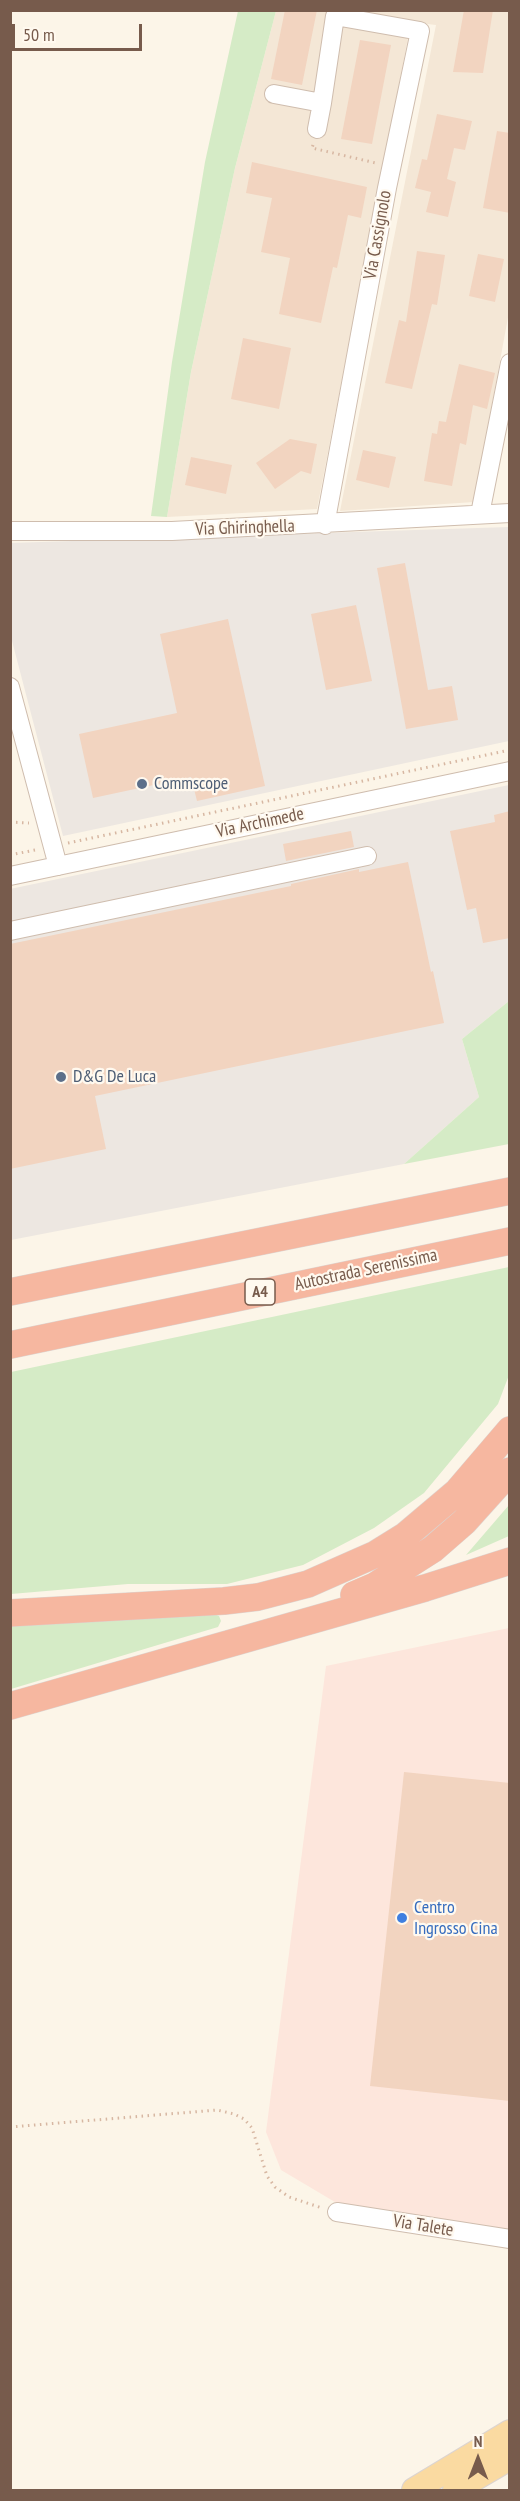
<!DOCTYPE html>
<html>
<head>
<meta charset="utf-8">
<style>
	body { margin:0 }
	#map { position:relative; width:520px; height:2501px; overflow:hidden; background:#fcf5e8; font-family:"PT Sans Narrow",sans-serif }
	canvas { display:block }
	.frame { position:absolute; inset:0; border:12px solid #775b4c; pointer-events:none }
	.north { position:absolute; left:448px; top:2429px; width:60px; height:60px; -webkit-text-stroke:4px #fff9ef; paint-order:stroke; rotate:0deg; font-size:16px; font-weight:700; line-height:24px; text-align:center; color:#775b4c }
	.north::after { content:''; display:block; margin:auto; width:21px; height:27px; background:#775b4c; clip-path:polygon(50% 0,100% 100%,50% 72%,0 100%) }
	.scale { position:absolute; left:12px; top:24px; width:130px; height:27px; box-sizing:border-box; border:3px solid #775b4c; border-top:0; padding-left:8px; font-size:18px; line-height:21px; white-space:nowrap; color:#775b4c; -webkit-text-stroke:4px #fff9ef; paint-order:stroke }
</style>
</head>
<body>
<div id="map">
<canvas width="520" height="2501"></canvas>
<div class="frame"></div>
<div class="north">N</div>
<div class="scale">50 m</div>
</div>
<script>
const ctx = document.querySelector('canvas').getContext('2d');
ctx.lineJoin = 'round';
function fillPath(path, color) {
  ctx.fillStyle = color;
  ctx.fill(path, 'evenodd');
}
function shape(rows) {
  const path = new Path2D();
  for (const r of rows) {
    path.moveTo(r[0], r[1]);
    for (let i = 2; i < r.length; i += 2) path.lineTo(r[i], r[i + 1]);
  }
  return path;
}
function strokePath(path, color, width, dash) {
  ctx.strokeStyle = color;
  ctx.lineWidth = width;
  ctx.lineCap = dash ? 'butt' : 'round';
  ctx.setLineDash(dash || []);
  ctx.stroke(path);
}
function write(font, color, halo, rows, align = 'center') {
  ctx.font = font + ' "PT Sans Narrow",sans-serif';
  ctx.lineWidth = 4.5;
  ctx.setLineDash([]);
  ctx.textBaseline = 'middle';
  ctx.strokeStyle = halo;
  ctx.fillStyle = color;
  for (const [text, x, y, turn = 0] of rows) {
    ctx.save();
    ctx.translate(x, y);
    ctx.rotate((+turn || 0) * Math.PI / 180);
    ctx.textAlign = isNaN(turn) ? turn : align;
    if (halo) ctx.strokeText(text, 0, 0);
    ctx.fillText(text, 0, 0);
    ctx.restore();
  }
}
const residential = shape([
	[276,11,509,11,509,312,474,502,340,511,436,25,411,22,317,509,167,517,191,372,235,168]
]);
const commercial = shape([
	[509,1628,509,2233,340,2205,281,2170,266,2132,326,1666]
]);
const industrial = shape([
	[509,527,509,741,63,836,11,637,10,543],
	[509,785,509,1001,462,1039,479,1097,404,1164,11,1240,10,889]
]);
const green = shape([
	[238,11,276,11,235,168,191,372,167,517,151,516,172,362,205,162],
	[509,1001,509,1144,404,1164,479,1097,462,1039],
	[509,1267,509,1375,498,1404,424,1493,374,1528,303,1565,227,1584,128,1584,11,1594,11,1372],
	[509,1505,509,1536,466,1555],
	[212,1613,219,1616,221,1621,218,1627,11,1689,11,1620]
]);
const building = shape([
	[285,10,317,10,302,85,271,79],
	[464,10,493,10,483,73,453,72],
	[360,40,391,45,372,144,341,139],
	[437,114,472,121,465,150,454,148,447,179,456,182,448,217,426,212,431,192,415,188,422,159,427,160],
	[497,131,510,133,510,213,483,208],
	[252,162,367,187,361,218,348,215,337,268,333,267,321,323,279,314,290,258,261,252,272,198,246,193],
	[417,251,445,255,437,305,432,304,412,389,385,383,399,320,406,322],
	[478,254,504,259,495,302,469,296],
	[243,338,291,348,279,409,231,399],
	[459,364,495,373,487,409,473,405,466,445,460,443,452,486,424,481,432,433,437,434,439,421,446,422],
	[290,439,317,444,311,474,301,471,275,489,256,463],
	[363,450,396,457,389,488,356,480],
	[191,457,232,465,226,494,185,485],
	[405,563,428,690,452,686,458,720,406,729,377,568],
	[356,605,372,681,326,690,311,614],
	[228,619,265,786,197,801,191,777,93,798,79,734,177,713,160,634],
	[510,811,510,938,483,943,476,908,467,910,450,831,495,822,494,815],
	[351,831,354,847,286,861,283,844],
	[408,862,431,972,433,971,444,1023,95,1096,106,1149,10,1169,10,944,291,886,291,884,359,869,359,872],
	[404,1772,510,1783,510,2101,370,2086]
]);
const path = shape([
	[313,145,312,148,376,163],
	[10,822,29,823],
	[68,843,510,750],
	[10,855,35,850],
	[10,2127,217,2110,234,2114,244,2119,252,2128,267,2176,275,2187,289,2197,322,2208]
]);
const minor = shape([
	[274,94,322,103,335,16,420,31,387,188,325,525],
	[317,129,322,103],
	[480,514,510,363],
	[10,531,172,531,510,513],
	[10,687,58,866],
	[10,876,510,771],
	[10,931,367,856],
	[337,2212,510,2239]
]);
const major = shape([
	[414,2490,510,2432],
	[455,2490,510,2458]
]);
const highway = shape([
	[10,1292,510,1191],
	[10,1345,510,1241],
	[354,1595,375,1586,433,1549,464,1522,510,1471],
	[10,1613,224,1601,258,1597,308,1584,376,1554,405,1536,457,1492,510,1430],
	[10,1706,425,1588,510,1561]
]);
const markers = [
	[142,784,6,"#5c6f8a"],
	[61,1077,6,"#5c6f8a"],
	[402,1918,6,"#3f7fe0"]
];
const shields = [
	[260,1292,30]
];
const shieldNames = [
	["A4",260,1292]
];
const streetNames = [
	["Via Cassignolo",378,235,-80],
	["Via Ghiringhella",245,528,-2],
	["Via Archimede",260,823,-12],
	["Autostrada Serenissima",366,1270,-12],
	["Via Talete",423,2226,9]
];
const serviceNames = [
	["Commscope",154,784],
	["D&G De Luca",73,1077]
];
const shopNames = [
	["Centro",414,1908],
	["Ingrosso Cina",414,1929]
];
fillPath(residential, '#f4e7d6');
fillPath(commercial, '#fde6dc');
fillPath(industrial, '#ede7e1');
fillPath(green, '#d5ebc6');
fillPath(building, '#f2d4c0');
strokePath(minor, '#cfbdae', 20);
strokePath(major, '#dcd4d0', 26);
strokePath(highway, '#dcd4d0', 28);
strokePath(path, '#d7b7a2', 3, [1.5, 4.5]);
strokePath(minor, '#fff', 18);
strokePath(major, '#fadaa1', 24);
strokePath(highway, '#f6b7a0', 27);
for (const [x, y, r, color] of markers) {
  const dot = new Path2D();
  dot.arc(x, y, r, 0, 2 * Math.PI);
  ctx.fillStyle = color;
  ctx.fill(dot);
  strokePath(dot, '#fff9ef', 2);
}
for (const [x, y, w] of shields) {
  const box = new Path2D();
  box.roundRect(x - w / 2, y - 13, w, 26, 4.5);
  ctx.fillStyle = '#fff9ef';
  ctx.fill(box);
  strokePath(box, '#775b4c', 1.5);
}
write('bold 16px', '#775b4c', null, shieldNames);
write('18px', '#775b4c', '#fff9ef', streetNames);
write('18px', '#4e5e75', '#fff9ef', serviceNames, 'left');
write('18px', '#366cbe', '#fff9ef', shopNames, 'left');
</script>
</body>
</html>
